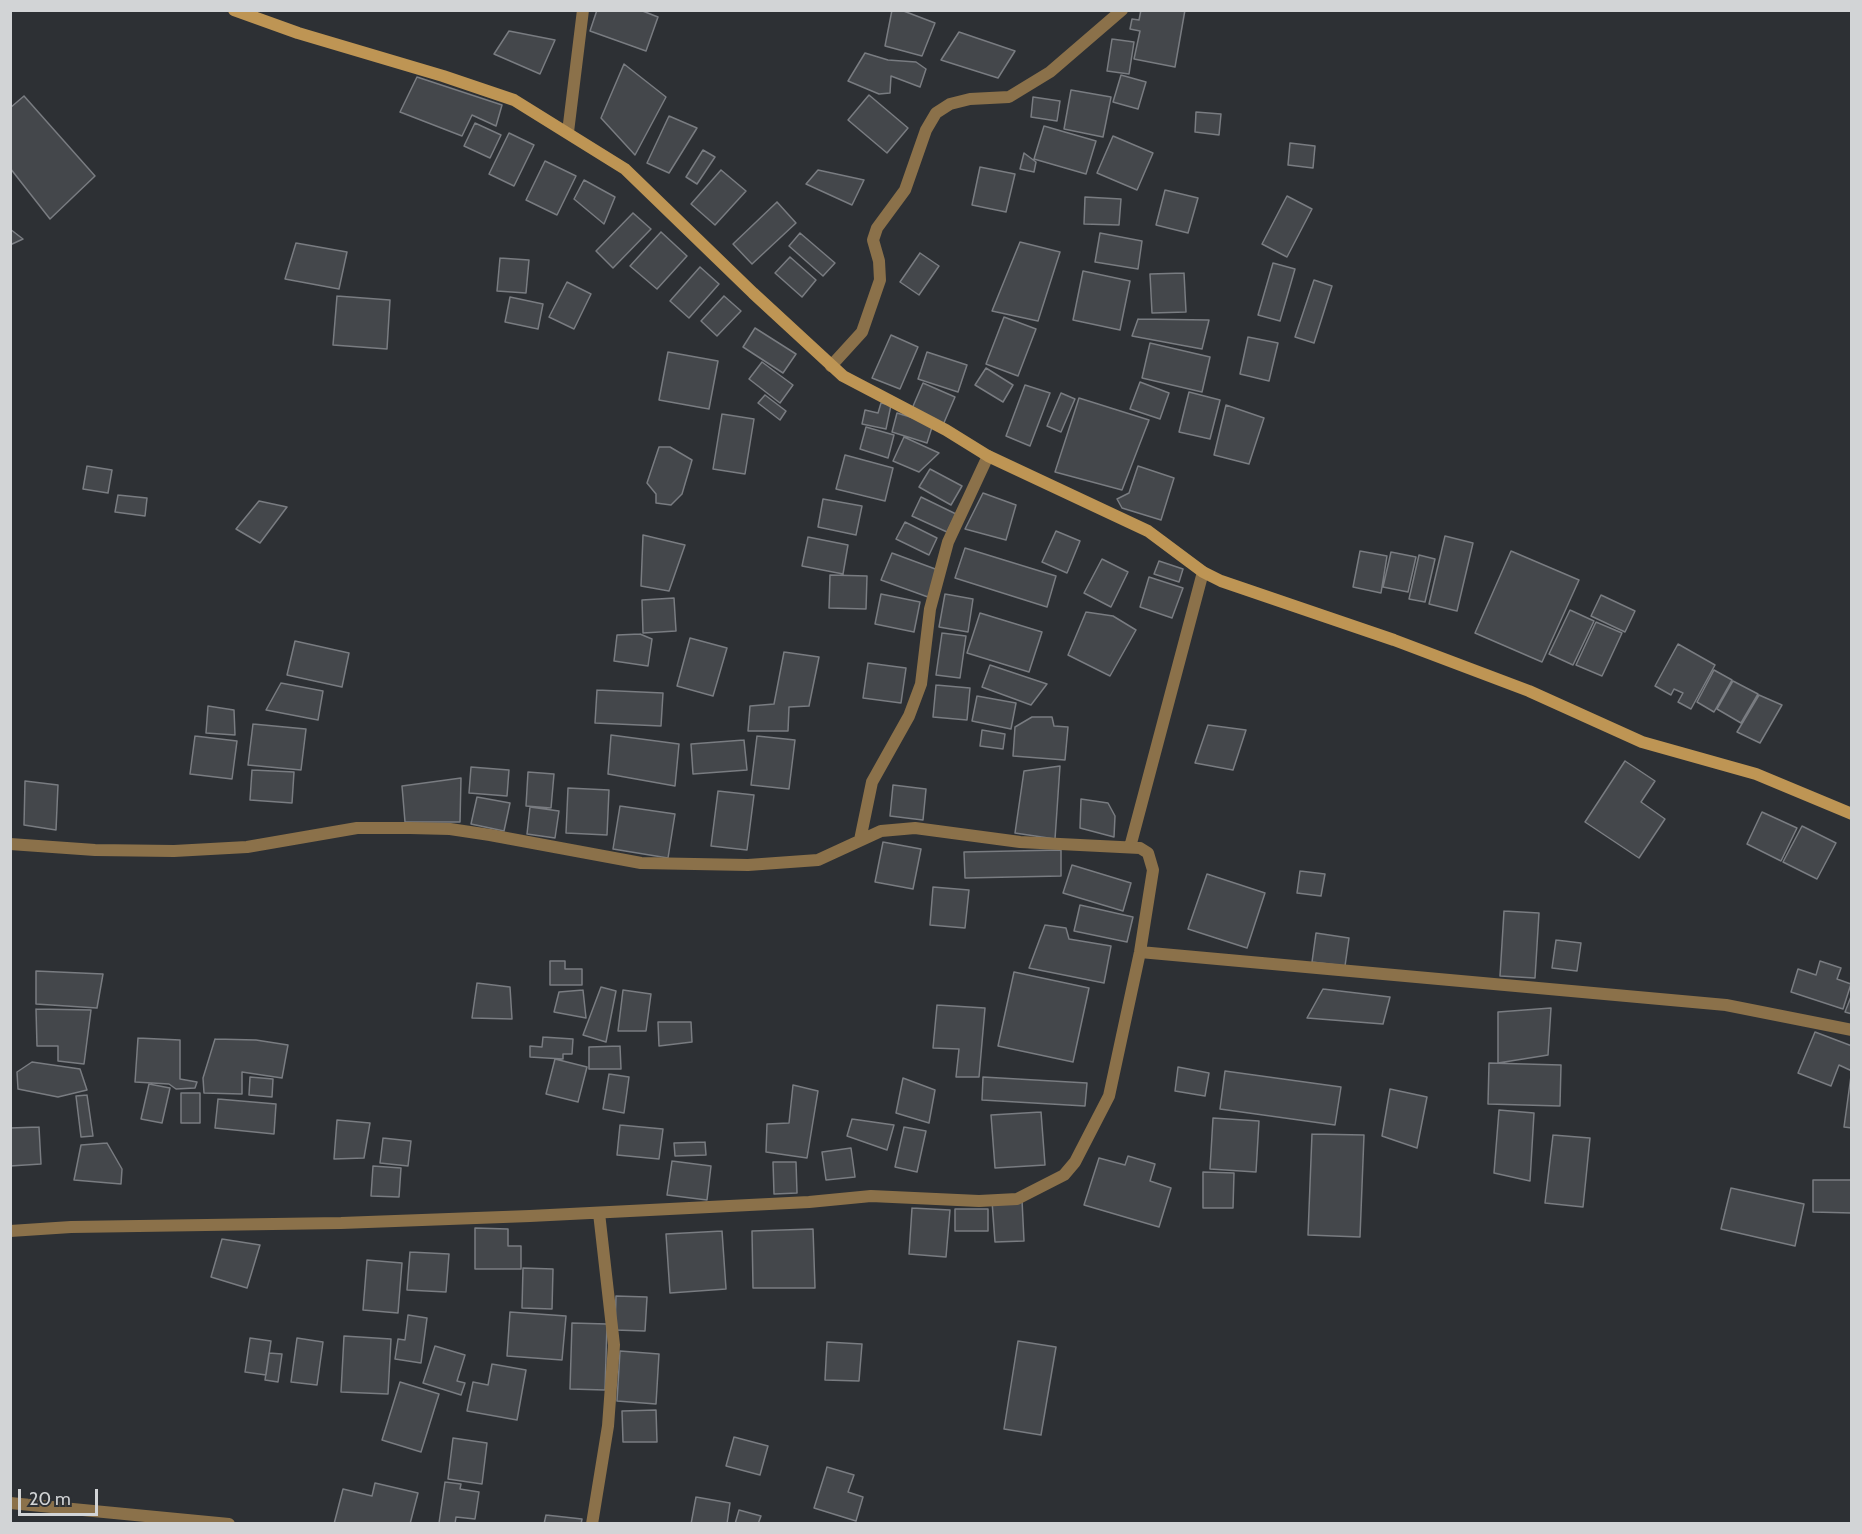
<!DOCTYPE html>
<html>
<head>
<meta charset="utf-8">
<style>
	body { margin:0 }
	#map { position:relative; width:1862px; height:1534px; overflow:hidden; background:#2d3034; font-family:Cabin,sans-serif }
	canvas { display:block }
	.frame { position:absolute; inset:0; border:12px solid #d2d4d6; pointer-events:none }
	.scale { position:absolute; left:18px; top:1489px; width:80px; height:27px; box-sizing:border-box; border:3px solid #d2d4d6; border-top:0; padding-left:8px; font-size:18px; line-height:21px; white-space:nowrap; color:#d2d4d6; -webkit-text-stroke:4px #2d3034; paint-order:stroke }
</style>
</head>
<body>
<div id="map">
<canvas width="1862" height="1534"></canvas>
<div class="frame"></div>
<div class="scale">20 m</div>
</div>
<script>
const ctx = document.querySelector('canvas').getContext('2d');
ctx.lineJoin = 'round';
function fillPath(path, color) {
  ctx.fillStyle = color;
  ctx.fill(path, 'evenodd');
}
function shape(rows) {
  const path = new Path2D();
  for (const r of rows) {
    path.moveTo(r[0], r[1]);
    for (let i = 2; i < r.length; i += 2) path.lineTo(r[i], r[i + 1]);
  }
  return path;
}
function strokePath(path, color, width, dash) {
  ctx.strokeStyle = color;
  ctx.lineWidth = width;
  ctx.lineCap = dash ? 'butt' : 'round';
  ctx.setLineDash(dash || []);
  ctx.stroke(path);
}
const building = shape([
	[597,10,640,10,658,17,646,51,590,31,597,10],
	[892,10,901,10,935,23,922,56,885,46,892,10],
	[1141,10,1185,10,1175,67,1134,59,1140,31,1130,29,1132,19,1139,20,1141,10],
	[509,31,555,40,540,74,494,54,509,31],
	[959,32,1015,51,998,78,941,60,959,32],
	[1112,39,1134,42,1129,74,1107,71,1112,39],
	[865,53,888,60,916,62,926,69,920,87,891,76,890,93,879,94,848,81,865,53],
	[624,64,666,97,635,155,601,118,624,64],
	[1121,75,1146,82,1138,109,1113,102,1121,75],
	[417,77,502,105,496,126,472,115,462,136,400,112,417,77],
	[1071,90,1111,97,1103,137,1064,129,1071,90],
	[869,95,908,128,887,153,848,120,869,95],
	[24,96,95,176,50,219,10,168,10,108,24,96],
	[1033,97,1060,101,1057,121,1031,117,1033,97],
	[1196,112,1221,114,1219,135,1195,132,1196,112],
	[669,116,697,128,669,173,647,163,669,116],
	[475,123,501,135,490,158,464,146,475,123],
	[1044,126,1096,141,1086,174,1034,159,1044,126],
	[509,133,534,145,514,186,489,174,509,133],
	[1113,136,1153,153,1137,190,1097,173,1113,136],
	[1290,143,1315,146,1313,168,1288,165,1290,143],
	[703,150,715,157,697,184,686,177,703,150],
	[1024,153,1036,162,1034,172,1020,169,1024,153],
	[545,161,576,176,557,215,526,200,545,161],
	[980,167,1015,174,1006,212,972,205,980,167],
	[721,170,746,191,715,225,691,204,721,170],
	[818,170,864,180,852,205,806,184,818,170],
	[584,180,615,197,604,224,574,199,584,180],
	[1165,190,1198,198,1188,233,1156,225,1165,190],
	[1287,196,1312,209,1287,257,1262,244,1287,196],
	[1085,197,1121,199,1119,225,1084,224,1085,197],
	[777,202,796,223,752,264,733,244,777,202],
	[633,213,651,229,613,268,596,251,633,213],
	[10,229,23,239,10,245,10,229],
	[661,232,687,256,657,289,630,266,661,232],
	[800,233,835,263,823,276,789,246,800,233],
	[1100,233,1142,241,1138,269,1095,262,1100,233],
	[1020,242,1060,252,1038,321,992,311,1020,242],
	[296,243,347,252,339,289,285,279,296,243],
	[920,253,939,266,919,295,900,282,920,253],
	[790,257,816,280,802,297,775,273,790,257],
	[500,258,529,260,526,293,497,291,500,258],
	[1273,263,1295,269,1280,321,1258,315,1273,263],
	[700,267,719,284,689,318,670,301,700,267],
	[1083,271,1130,281,1120,330,1073,320,1083,271],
	[1184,273,1186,312,1152,313,1150,274,1184,273],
	[1314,280,1332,286,1314,343,1295,337,1314,280],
	[567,282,591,294,574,329,549,317,567,282],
	[337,296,390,300,387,349,333,345,337,296],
	[724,296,741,311,717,336,701,321,724,296],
	[510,297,543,304,538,329,505,322,510,297],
	[1004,317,1036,329,1018,376,986,364,1004,317],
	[1138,319,1209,320,1202,349,1132,336,1138,319],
	[755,328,796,354,783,373,743,347,755,328],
	[891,335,918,347,900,389,872,378,891,335],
	[1248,337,1278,343,1269,381,1240,374,1248,337],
	[1150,343,1210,357,1202,392,1142,378,1150,343],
	[668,352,718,361,709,409,659,400,668,352],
	[927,352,967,365,958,392,918,379,927,352],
	[762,362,793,385,780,403,749,379,762,362],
	[986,368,1013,385,1003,402,975,385,986,368],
	[1140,382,1169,393,1160,419,1130,409,1140,382],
	[923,383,955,397,943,425,911,411,923,383],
	[1025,385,1050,393,1030,446,1006,436,1025,385],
	[1189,392,1220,400,1210,439,1179,432,1189,392],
	[1061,393,1075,399,1061,432,1047,426,1061,393],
	[765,395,786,411,780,420,758,403,765,395],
	[1079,398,1149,420,1122,490,1055,472,1079,398],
	[881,403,891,405,886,429,862,424,865,410,878,413,881,403],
	[1226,405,1264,418,1249,464,1214,455,1226,405],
	[897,413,933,424,927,443,892,432,897,413],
	[722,414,754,419,745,474,713,469,722,414],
	[866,427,894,435,888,458,860,449,866,427],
	[904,437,939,453,919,472,893,461,904,437],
	[659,447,670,447,692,460,682,494,671,505,656,503,656,494,647,483,659,447],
	[845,455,893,468,885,501,836,489,845,455],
	[87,466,112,470,108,493,83,489,87,466],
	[1138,466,1174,478,1161,520,1122,508,1117,499,1129,493,1138,466],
	[930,469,962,486,951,505,919,487,930,469],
	[983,493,1016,505,1006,540,965,529,983,493],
	[118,495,147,498,145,516,115,512,118,495],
	[921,497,956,514,947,532,912,516,921,497],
	[823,499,862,506,856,535,818,527,823,499],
	[259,501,287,507,260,543,236,529,259,501],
	[905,522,937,538,929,555,896,539,905,522],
	[1056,531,1080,541,1067,573,1042,562,1056,531],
	[643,535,685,545,669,591,641,586,643,535],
	[1445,536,1473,543,1457,611,1429,604,1445,536],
	[808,537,848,545,843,574,802,566,808,537],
	[965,548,1056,576,1047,607,955,578,965,548],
	[1360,551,1387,556,1381,593,1353,587,1360,551],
	[1511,551,1579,580,1542,662,1475,633,1511,551],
	[1391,552,1416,557,1408,592,1383,587,1391,552],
	[892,553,938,570,928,597,881,580,892,553],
	[1419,555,1435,559,1425,602,1409,599,1419,555],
	[1102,559,1128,572,1111,607,1084,593,1102,559],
	[1159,561,1183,569,1179,582,1154,574,1159,561],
	[830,575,867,576,866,609,829,608,830,575],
	[1149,577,1183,588,1172,618,1140,607,1149,577],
	[881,594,920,602,914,632,875,624,881,594],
	[945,594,973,599,968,632,939,627,945,594],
	[1601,595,1635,611,1625,632,1591,616,1601,595],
	[674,598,676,631,643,633,642,600,674,598],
	[1570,610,1594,621,1573,665,1549,654,1570,610],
	[1086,612,1113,616,1136,630,1110,676,1068,655,1086,612],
	[980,613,1042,632,1029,672,967,653,980,613],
	[1596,622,1622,633,1602,676,1576,665,1596,622],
	[942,633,966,636,960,678,936,675,942,633],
	[640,634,652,639,648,666,614,661,617,635,640,634],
	[690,638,727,648,713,696,677,686,690,638],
	[295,641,349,653,342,687,287,675,295,641],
	[1678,644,1715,665,1691,709,1678,702,1683,693,1674,689,1671,695,1655,686,1678,644],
	[784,652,819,657,809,706,789,707,788,731,748,731,750,706,774,704,784,652],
	[868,663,906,668,901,703,863,698,868,663],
	[990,665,1047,684,1031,705,982,687,990,665],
	[1714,670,1732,680,1714,712,1697,702,1714,670],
	[1733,681,1758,694,1741,723,1717,709,1733,681],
	[281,683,323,691,318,720,266,710,281,683],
	[936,685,970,688,967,720,933,717,936,685],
	[597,690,663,693,661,726,595,723,597,690],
	[1759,695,1782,705,1760,743,1737,732,1759,695],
	[977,696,1016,703,1011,729,972,721,977,696],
	[208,706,234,710,235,735,206,733,208,706],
	[1032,717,1052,717,1054,726,1068,727,1065,760,1013,756,1015,727,1032,717],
	[253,724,306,729,301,770,248,765,253,724],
	[1208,725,1246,730,1233,770,1195,763,1208,725],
	[982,730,1005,734,1003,749,980,746,982,730],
	[611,735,679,744,675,786,608,774,611,735],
	[195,736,237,741,232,779,190,774,195,736],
	[757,736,795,740,789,789,751,785,757,736],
	[744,740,747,770,693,774,691,744,744,740],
	[1625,761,1655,781,1641,802,1665,819,1639,858,1585,822,1625,761],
	[1060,766,1055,839,1015,833,1024,771,1060,766],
	[471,767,509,770,507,796,469,793,471,767],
	[252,770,294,772,292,803,250,800,252,770],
	[528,772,554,774,551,808,526,806,528,772],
	[461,778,460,822,405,822,402,786,461,778],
	[25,781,58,785,56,830,24,825,25,781],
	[893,785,926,789,923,820,890,816,893,785],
	[568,788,609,790,607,835,566,833,568,788],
	[718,791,754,795,747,850,711,846,718,791],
	[477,797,510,803,504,831,471,824,477,797],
	[1081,799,1108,803,1115,816,1114,837,1080,828,1081,799],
	[620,806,675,814,668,858,613,849,620,806],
	[530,807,559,811,555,838,527,834,530,807],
	[1762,812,1797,828,1781,861,1747,844,1762,812],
	[1802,826,1836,843,1817,879,1783,862,1802,826],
	[883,842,921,849,913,889,875,882,883,842],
	[1061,850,1061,876,965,878,964,852,1061,850],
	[1072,865,1131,883,1123,911,1063,893,1072,865],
	[1300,871,1325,874,1321,896,1297,893,1300,871],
	[1207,874,1265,893,1247,948,1188,929,1207,874],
	[933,887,969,890,965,928,930,925,933,887],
	[1080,905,1133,917,1127,942,1074,931,1080,905],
	[1504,911,1539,913,1535,978,1500,976,1504,911],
	[1045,925,1066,928,1069,939,1111,946,1104,983,1029,968,1045,925],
	[1316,933,1349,938,1345,966,1312,962,1316,933],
	[1556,940,1581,943,1577,971,1552,968,1556,940],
	[550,961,565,961,565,969,582,969,582,985,550,985,550,961],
	[1820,961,1841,968,1837,979,1851,984,1843,1009,1791,992,1798,969,1816,975,1820,961],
	[36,971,103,974,97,1008,36,1004,36,971],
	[1014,972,1089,988,1073,1062,998,1046,1014,972],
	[477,983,510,987,512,1019,472,1018,477,983],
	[601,987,616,991,606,1042,583,1035,601,987],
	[1323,989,1390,997,1383,1024,1307,1018,1323,989],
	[583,990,586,1018,554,1012,559,992,583,990],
	[623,990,651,994,646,1031,618,1031,623,990],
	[1852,994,1852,1014,1845,1012,1852,994],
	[937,1005,985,1008,979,1077,956,1077,959,1049,933,1048,937,1005],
	[1551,1008,1548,1055,1498,1063,1498,1012,1551,1008],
	[36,1009,91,1010,84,1064,58,1061,58,1046,37,1046,36,1009],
	[658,1022,691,1022,692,1042,659,1046,658,1022],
	[1815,1032,1852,1046,1852,1071,1839,1065,1831,1086,1798,1073,1815,1032],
	[543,1037,573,1039,572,1054,563,1054,563,1059,530,1057,530,1046,542,1047,543,1037],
	[138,1038,180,1040,180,1079,197,1082,195,1088,176,1089,169,1084,135,1082,138,1038],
	[215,1039,256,1040,288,1045,282,1078,242,1072,242,1094,204,1093,203,1078,215,1039],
	[620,1046,621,1069,589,1069,589,1047,620,1046],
	[555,1059,587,1067,578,1102,546,1094,555,1059],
	[32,1062,80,1069,87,1090,58,1097,18,1089,17,1072,32,1062],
	[1489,1063,1561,1065,1560,1106,1488,1104,1489,1063],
	[1178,1067,1209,1073,1205,1096,1175,1091,1178,1067],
	[1225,1071,1341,1087,1335,1125,1220,1109,1225,1071],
	[609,1074,629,1077,624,1113,603,1109,609,1074],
	[1851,1076,1852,1076,1852,1128,1844,1127,1851,1076],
	[250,1077,273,1079,272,1097,249,1095,250,1077],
	[983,1077,1087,1083,1085,1106,982,1100,983,1077],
	[903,1078,935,1090,929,1123,896,1113,903,1078],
	[149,1084,170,1088,162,1123,141,1119,149,1084],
	[793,1085,818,1091,807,1158,766,1152,767,1124,789,1123,793,1085],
	[1390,1089,1427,1097,1417,1148,1382,1136,1390,1089],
	[181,1093,200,1093,200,1123,181,1123,181,1093],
	[87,1095,93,1136,81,1137,76,1096,87,1095],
	[218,1099,276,1104,274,1134,215,1128,218,1099],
	[1499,1110,1534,1113,1530,1181,1494,1173,1499,1110],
	[1041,1112,1045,1165,995,1168,991,1115,1041,1112],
	[1213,1118,1259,1121,1256,1172,1210,1169,1213,1118],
	[852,1119,894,1125,887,1150,847,1136,852,1119],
	[337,1120,370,1123,364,1158,334,1159,337,1120],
	[620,1125,663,1129,659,1159,617,1155,620,1125],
	[39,1127,41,1164,10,1166,10,1128,39,1127],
	[904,1127,926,1131,917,1172,895,1167,904,1127],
	[1312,1134,1364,1135,1360,1237,1308,1235,1312,1134],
	[1553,1135,1590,1138,1583,1207,1545,1203,1553,1135],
	[383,1138,411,1141,408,1166,380,1163,383,1138],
	[705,1142,706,1155,675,1156,674,1143,705,1142],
	[107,1143,122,1169,121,1184,74,1180,81,1145,107,1143],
	[851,1148,855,1177,826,1180,822,1152,851,1148],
	[1128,1156,1155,1164,1150,1181,1171,1188,1159,1227,1084,1205,1099,1158,1125,1165,1128,1156],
	[672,1161,711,1166,707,1200,667,1195,672,1161],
	[773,1162,796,1162,797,1193,774,1194,773,1162],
	[373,1166,401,1168,399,1197,371,1196,373,1166],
	[1203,1172,1234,1173,1233,1208,1203,1208,1203,1172],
	[1813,1180,1852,1180,1852,1213,1813,1212,1813,1180],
	[1731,1188,1804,1204,1795,1246,1721,1229,1731,1188],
	[1022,1200,1024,1241,995,1242,992,1201,1022,1200],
	[912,1208,950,1210,946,1257,909,1254,912,1208],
	[955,1209,988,1209,988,1231,955,1231,955,1209],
	[475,1228,508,1229,508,1246,521,1246,521,1269,475,1269,475,1228],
	[813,1229,815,1288,753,1288,752,1231,813,1229],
	[722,1231,726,1289,670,1293,666,1234,722,1231],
	[222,1239,260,1245,247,1288,211,1277,222,1239],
	[410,1252,449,1254,446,1292,407,1290,410,1252],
	[367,1260,402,1263,398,1313,363,1310,367,1260],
	[523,1268,553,1269,552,1309,522,1308,523,1268],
	[616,1296,647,1297,645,1331,615,1330,616,1296],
	[510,1312,566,1316,562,1360,507,1356,510,1312],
	[408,1315,427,1318,421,1363,395,1359,398,1339,405,1340,408,1315],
	[572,1323,607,1324,605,1390,570,1389,572,1323],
	[344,1336,391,1339,388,1394,341,1392,344,1336],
	[250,1338,271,1341,266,1375,245,1372,250,1338],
	[297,1338,323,1342,317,1385,291,1382,297,1338],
	[1018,1341,1056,1347,1041,1435,1004,1429,1018,1341],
	[827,1342,862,1344,859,1381,825,1380,827,1342],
	[435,1346,465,1355,457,1381,465,1383,461,1395,423,1383,435,1346],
	[620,1351,659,1354,656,1404,617,1401,620,1351],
	[269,1353,282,1354,278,1382,265,1380,269,1353],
	[492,1364,526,1370,517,1420,467,1411,473,1382,488,1385,492,1364],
	[400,1382,439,1394,421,1452,382,1440,400,1382],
	[656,1410,657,1442,623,1442,622,1411,656,1410],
	[734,1437,768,1446,760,1475,726,1466,734,1437],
	[453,1438,487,1443,482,1484,448,1479,453,1438],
	[827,1467,854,1475,848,1492,863,1497,856,1521,814,1508,827,1467],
	[445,1482,461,1484,460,1489,479,1492,475,1519,456,1517,455,1524,439,1523,445,1482],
	[375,1483,418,1493,410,1524,334,1524,343,1489,372,1496,375,1483],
	[696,1497,730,1503,727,1524,691,1524,696,1497],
	[739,1510,761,1516,758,1524,735,1524,739,1510],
	[546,1515,582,1519,581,1524,544,1524,546,1515]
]);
const street = shape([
	[568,132,583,10],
	[831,366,862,332,880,280,879,261,873,240,877,228,905,190,926,130,936,113,950,104,970,99,1009,97,1050,72,1122,10],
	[860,840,872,782,909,716,921,684,930,609,948,542,988,456],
	[10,844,95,850,174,851,247,847,357,828,410,828,450,829,490,835,641,863,748,865,818,860,881,831,915,828,1020,842,1140,848,1148,853,1153,870,1140,952,1109,1096,1075,1162,1064,1175,1017,1199,979,1201,871,1196,809,1202,530,1216,341,1223,71,1227,10,1231],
	[1130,847,1203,572],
	[1140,952,1726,1005,1852,1030],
	[10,1503,229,1524],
	[592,1524,608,1426,614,1345,599,1213]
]);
const secondary = shape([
	[234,10,298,33,443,76,514,100,625,169,753,293,843,376,946,430,988,456,1148,531,1203,572,1221,581,1394,640,1529,691,1642,742,1756,774,1852,814]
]);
fillPath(building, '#44474b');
strokePath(building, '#797c81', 1.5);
strokePath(street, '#8b714a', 12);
strokePath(secondary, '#be9554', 12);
</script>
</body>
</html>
